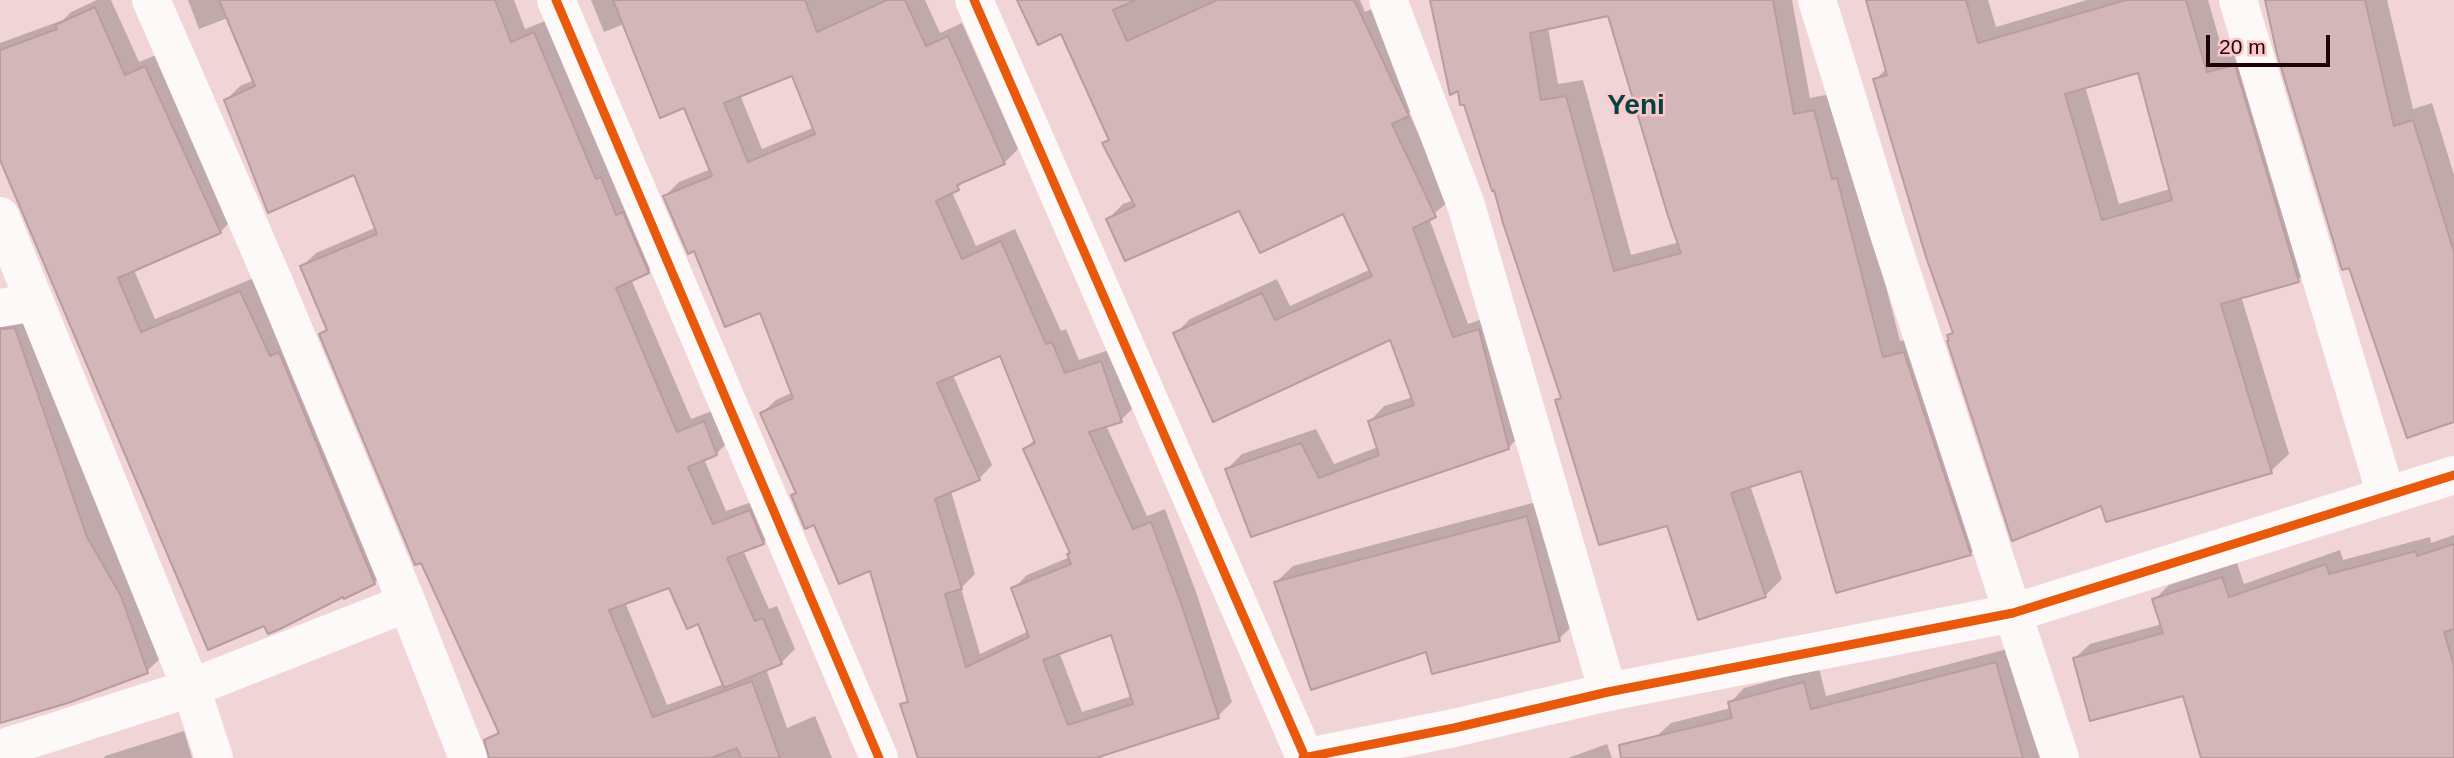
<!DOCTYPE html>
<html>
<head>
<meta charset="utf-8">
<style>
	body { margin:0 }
	#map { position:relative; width:2454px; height:758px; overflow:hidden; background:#f1d4d5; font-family:Arial,sans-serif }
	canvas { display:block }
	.scale { position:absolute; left:2206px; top:35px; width:124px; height:32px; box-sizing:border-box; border:4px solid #1e0206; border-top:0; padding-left:9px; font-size:21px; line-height:24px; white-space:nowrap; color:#1e0206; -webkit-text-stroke:5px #fec7c9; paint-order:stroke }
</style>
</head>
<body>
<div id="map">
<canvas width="2454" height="758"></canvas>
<div class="scale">20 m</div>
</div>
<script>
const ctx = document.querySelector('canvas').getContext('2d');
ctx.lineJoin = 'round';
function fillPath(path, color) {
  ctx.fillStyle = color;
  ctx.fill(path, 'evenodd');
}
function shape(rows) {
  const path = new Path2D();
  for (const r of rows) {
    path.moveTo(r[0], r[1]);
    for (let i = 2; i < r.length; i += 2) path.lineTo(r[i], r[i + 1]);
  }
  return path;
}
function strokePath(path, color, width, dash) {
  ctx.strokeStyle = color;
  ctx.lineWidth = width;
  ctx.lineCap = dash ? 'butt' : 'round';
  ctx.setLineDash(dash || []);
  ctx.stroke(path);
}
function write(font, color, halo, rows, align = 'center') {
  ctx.font = font + ' Arial,sans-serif';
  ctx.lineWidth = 5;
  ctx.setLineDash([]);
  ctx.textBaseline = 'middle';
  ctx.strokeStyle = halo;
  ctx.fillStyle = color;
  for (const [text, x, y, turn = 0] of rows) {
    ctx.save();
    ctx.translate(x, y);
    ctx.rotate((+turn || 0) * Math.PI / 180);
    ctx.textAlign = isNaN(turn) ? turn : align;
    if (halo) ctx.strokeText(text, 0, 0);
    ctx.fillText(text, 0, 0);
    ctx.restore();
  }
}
const shadow = shape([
	[97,0,111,0,139,62,159,54,234,218,220,232,134,270,155,319,254,278,388,569,374,583,345,596,0,155,0,43,63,20,71,12],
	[188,0,514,0,525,29,548,20,661,258,648,272,631,279,691,419,717,409,730,440,716,454,704,459,726,511,763,498,777,529,763,543,743,550,769,609,777,606,795,649,781,663,766,669,787,728,815,716,832,758,504,758,495,736,500,731,321,334,328,327,302,266,316,253,377,227,354,173,226,100,240,86,254,80,228,18,199,29],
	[670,586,699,622,724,684,667,705,625,602],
	[591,0,925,0,940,33,962,23,1018,149,1004,163,969,178,952,192,976,246,1015,229,1061,331,1066,329,1079,360,1115,348,1135,406,1121,420,1106,425,1147,516,1165,509,1196,592,1232,702,1218,716,1099,755,1101,758,924,758,902,705,909,698,871,568,815,523,793,495,797,491,762,413,776,400,793,392,761,311,695,249,665,196,679,182,711,169,685,106,624,24,604,32],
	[793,74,815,127,762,149,740,95],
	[1001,353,1035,439,1025,449,1071,552,1070,557,1027,575,1013,589,1029,631,980,654,961,588,975,574,951,491,979,479,992,465,953,375],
	[1112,632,1132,696,1082,712,1059,652],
	[1019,0,1360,0,1365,12,1378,6,1422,99,1409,113,1449,201,1429,218,1468,324,1494,315,1523,433,1508,448,1252,534,1227,469,1242,454,1316,429,1334,464,1378,447,1370,421,1384,406,1413,397,1391,337,1175,334,1190,319,1277,279,1290,306,1371,269,1344,211,1240,208,1108,219,1123,204,1134,200,1104,144,1110,138,1062,32],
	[1432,0,1581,0,1548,27,1558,84,1583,80,1631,255,1680,242,1604,0,1792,0,1810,98,1831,94,1854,162,1900,341,1921,336,1987,537,1970,554,1802,469,1750,485,1782,579,1765,596,1668,524,1557,400,1562,396,1495,187],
	[1868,0,1988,0,1996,27,2087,0,2208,0,2224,56,2252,49,2316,263,2298,280,2241,296,2289,454,2271,471,2102,504,1949,336,1954,331,1875,80,1887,68],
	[2139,71,2170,189,2119,204,2085,86],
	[2266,0,2387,0,2413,109,2432,103,2454,175,2454,420],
	[0,314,20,314,164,655,147,671,0,721],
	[1544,500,1576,622,1559,639,1276,582,1293,566],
	[2454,535,2454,758,2203,758,2184,694,2075,658,2090,644,2162,624,2154,600,2169,585,2237,563,2244,584,2340,550,2343,560,2430,537,2431,543],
	[2011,648,2046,758,1662,758,1656,737,1671,723,1731,708,1730,703,1744,688,1819,668,1826,696],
	[184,731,192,758,104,758,105,756],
	[1607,744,1612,758,1568,758]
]);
const building = shape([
	[219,0,495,0,511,42,534,32,596,179,601,177,616,215,623,212,649,273,616,288,677,432,704,421,717,455,688,467,713,524,750,510,764,544,727,558,755,621,763,618,782,664,724,688,698,624,687,629,669,588,609,610,653,717,752,681,780,758,741,758,737,748,711,758,489,758,484,740,499,733,421,563,415,565,319,334,327,330,300,266,377,234,354,175,268,213,224,100,255,86,219,0],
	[613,0,805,0,817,32,887,0,905,0,926,46,948,36,1005,164,957,185,959,190,936,201,962,259,1001,241,1046,344,1052,342,1065,373,1101,361,1122,422,1089,432,1133,529,1151,522,1182,606,1219,718,1096,758,918,758,900,704,908,702,870,571,839,584,814,525,805,529,791,495,796,493,760,413,793,398,760,313,725,327,694,251,688,254,663,196,712,176,684,108,660,118,613,0],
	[792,76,815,134,748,162,724,103,792,76],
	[1000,356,1035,443,1023,449,1070,553,1067,554,1071,564,1011,588,1029,637,966,667,945,594,962,589,935,499,980,480,937,383,1000,356],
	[1111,635,1133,704,1068,725,1043,660,1111,635],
	[1017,0,1136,0,1113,10,1127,41,1217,0,1354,0,1409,116,1392,124,1436,217,1413,228,1453,337,1479,329,1509,449,1251,537,1225,469,1301,443,1319,478,1379,455,1368,421,1414,405,1390,340,1213,422,1173,333,1262,293,1275,320,1372,276,1343,214,1260,253,1239,211,1125,261,1106,219,1135,206,1102,143,1109,140,1061,34,1038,45,1017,0],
	[1430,0,1773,0,1794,114,1814,110,1832,179,1837,178,1883,357,1904,352,1971,555,1836,593,1801,471,1731,493,1766,597,1698,620,1667,526,1599,545,1555,400,1561,398,1503,223,1494,190,1492,191,1464,105,1460,105,1458,91,1450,95,1430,0],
	[1608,16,1668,216,1681,253,1614,271,1566,96,1541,100,1530,33,1608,16],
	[1866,0,1966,0,1978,43,2126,0,2186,0,2207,72,2235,65,2299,282,2221,304,2272,473,2106,522,2101,506,2012,541,1947,341,1949,341,1947,335,1953,333,1926,257,1873,79,1887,75,1866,0],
	[2138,73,2172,200,2102,220,2065,94,2138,73],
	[2265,0,2365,0,2394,126,2413,120,2454,252,2454,422,2407,438,2349,268,2342,270,2277,54,2265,0],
	[95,7,125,75,145,66,221,233,118,278,141,332,240,291,270,356,279,352,375,584,344,599,343,597,280,629,268,634,264,626,208,650,0,160,0,50,57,29,55,25,95,7],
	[15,328,87,537,121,596,148,673,68,703,0,723,0,329,15,328],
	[1527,516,1560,641,1432,674,1426,652,1311,690,1274,582,1527,516],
	[2454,544,2454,629,2444,632,2454,666,2454,758,2201,758,2183,696,2090,721,2073,658,2163,633,2152,599,2222,577,2229,597,2326,564,2329,574,2416,551,2417,556,2454,544],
	[1996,662,2023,758,1621,758,1619,745,1732,718,1728,702,1804,682,1811,709,1996,662]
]);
const minor = shape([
	[151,0,273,280,407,603,468,758],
	[556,0,879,758],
	[974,0,1305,757],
	[1388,0,1466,205,1608,692],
	[1817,0,1889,234,2060,758],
	[2238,0,2386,495],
	[0,216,191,688,214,758],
	[0,308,35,302],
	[0,749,191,688,407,603]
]);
const tertiary = shape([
	[1303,758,1454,728,1608,692,2013,613,2454,475]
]);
const cycleway = shape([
	[556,0,879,758],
	[974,0,1305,757],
	[1303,758,1454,728,1608,692,2013,613,2454,475]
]);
const districtNames = [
	["Yeni",1636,106]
];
fillPath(shadow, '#0003');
fillPath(building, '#d3b6b8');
strokePath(building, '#b99c9e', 2);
strokePath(minor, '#fdf9f9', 38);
strokePath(tertiary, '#fdf9f9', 38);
strokePath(cycleway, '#e8590c', 9);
write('bold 28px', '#004343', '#fec7c9', districtNames);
</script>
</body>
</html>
